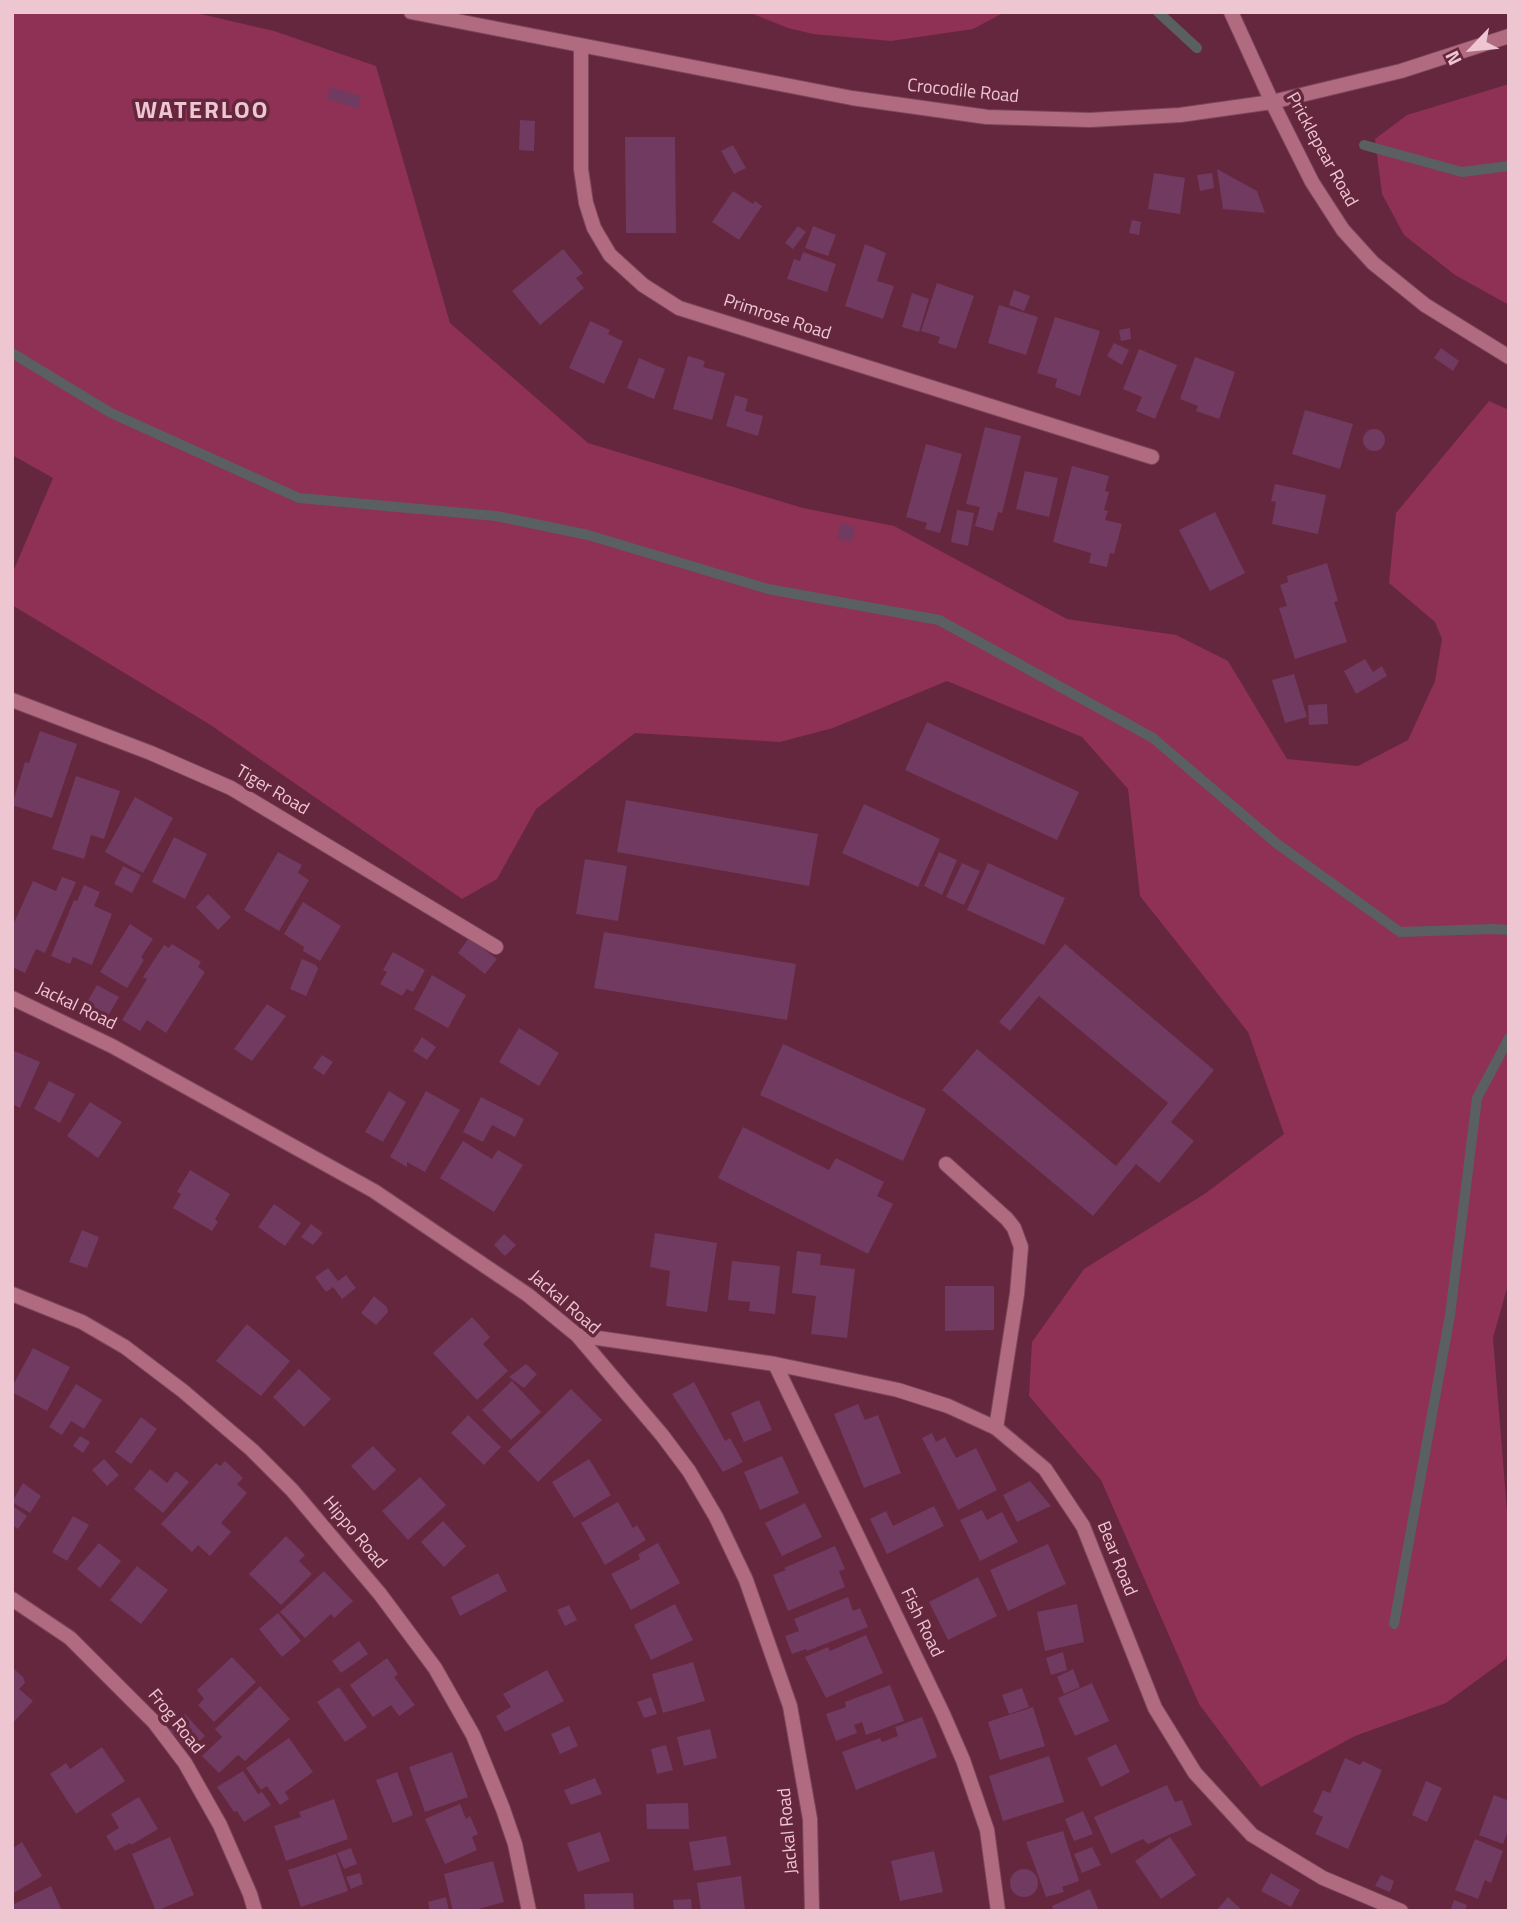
<!DOCTYPE html>
<html>
<head>
<meta charset="utf-8">
<style>
	body { margin:0 }
	#map { position:relative; width:1521px; height:1923px; overflow:hidden; background:#65273d; font-family:"Titillium Web",sans-serif }
	canvas { display:block }
	.frame { position:absolute; inset:0; border:14px solid #eec6d1; pointer-events:none }
	.north { position:absolute; left:1437px; top:14px; width:70px; height:70px; -webkit-text-stroke:5px #65273d; paint-order:stroke; rotate:244deg; font-size:19px; font-weight:700; line-height:28px; text-align:center; color:#eec6d1 }
	.north::after { content:''; display:block; margin:auto; width:24px; height:32px; background:#eec6d1; clip-path:polygon(50% 0,100% 100%,50% 72%,0 100%) }
</style>
</head>
<body>
<div id="map">
<canvas width="1521" height="1923"></canvas>
<div class="frame"></div>
<div class="north">N</div>
</div>
<script>
const ctx = document.querySelector('canvas').getContext('2d');
ctx.lineJoin = 'round';
function fillPath(path, color) {
  ctx.fillStyle = color;
  ctx.fill(path, 'evenodd');
}
function shape(rows) {
  const path = new Path2D();
  for (const r of rows) {
    if (r.length === 3) {
      path.moveTo(r[0] + r[2], r[1]);
      path.arc(r[0], r[1], r[2], 0, 2 * Math.PI);
      continue;
    }
    path.moveTo(r[0], r[1]);
    for (let i = 2; i < r.length; i += 2) path.lineTo(r[i], r[i + 1]);
  }
  return path;
}
function strokePath(path, color, width, dash) {
  ctx.strokeStyle = color;
  ctx.lineWidth = width;
  ctx.lineCap = dash ? 'butt' : 'round';
  ctx.setLineDash(dash || []);
  ctx.stroke(path);
}
function write(font, color, halo, rows, align = 'center') {
  ctx.font = font + ' "Titillium Web",sans-serif';
  ctx.lineWidth = 7;
  ctx.setLineDash([]);
  ctx.textBaseline = 'middle';
  ctx.strokeStyle = halo;
  ctx.fillStyle = color;
  for (const [text, x, y, turn = 0] of rows) {
    ctx.save();
    ctx.translate(x, y);
    ctx.rotate((+turn || 0) * Math.PI / 180);
    ctx.textAlign = isNaN(turn) ? turn : align;
    if (halo) ctx.strokeText(text, 0, 0);
    ctx.fillText(text, 0, 0);
    ctx.restore();
  }
}
const green = shape([
	[12,12,192,12,274,31,376,66,450,323,588,443,803,508,894,526,1067,619,1176,635,1228,661,1287,759,1358,766,1408,740,1435,681,1442,639,1435,622,1389,583,1396,513,1489,401,1509,410,1509,1281,1493,1338,1509,1536,1509,1649,1506,1659,1446,1703,1355,1736,1261,1787,1199,1704,1101,1480,1029,1396,1032,1342,1084,1269,1206,1193,1284,1134,1248,1032,1140,896,1128,789,1082,737,947,681,833,728,780,742,635,733,536,809,497,879,462,899,209,724,12,605,12,574,53,478,12,455],
	[748,12,1005,12,973,29,891,41,813,34,788,28],
	[1509,84,1509,305,1455,275,1404,235,1382,194,1375,139,1407,115]
]);
const stream = shape([
	[1158,12,1197,48],
	[1364,145,1462,172,1509,166],
	[12,353,111,413,299,498,496,516,588,535,768,589,939,620,1153,738,1276,843,1400,932,1492,929,1509,930],
	[1394,1624,1450,1315,1477,1098,1509,1038]
]);
const building = shape([
	[330,87,361,96,358,109,327,99],
	[520,120,535,121,534,151,519,150],
	[625,137,675,137,676,233,626,233],
	[733,145,746,168,734,174,721,151],
	[1217,169,1257,191,1265,213,1223,209],
	[1154,173,1185,178,1180,214,1148,209],
	[1212,173,1214,188,1200,191,1197,175],
	[733,191,753,204,755,201,762,206,739,240,712,222],
	[1132,220,1141,222,1139,235,1129,233],
	[798,226,806,232,793,249,785,243],
	[813,226,836,235,828,256,805,248],
	[865,244,886,253,877,281,894,286,883,319,845,306],
	[563,249,583,273,576,278,584,288,540,325,512,291],
	[803,252,836,264,827,292,787,279,794,259,800,261],
	[937,283,974,296,956,349,938,343,940,337,921,331],
	[1014,290,1030,296,1024,311,1009,305],
	[912,293,929,299,919,332,902,327],
	[999,305,1038,317,1026,355,988,343],
	[1055,317,1100,331,1080,396,1055,387,1057,379,1037,373],
	[590,321,610,330,608,334,623,341,604,384,569,368],
	[1130,328,1131,339,1121,341,1119,330],
	[1114,343,1129,350,1122,365,1107,356],
	[1441,348,1459,361,1453,371,1434,358],
	[1139,349,1177,365,1155,419,1136,411,1142,397,1123,389],
	[688,356,705,361,703,367,725,373,712,420,673,409],
	[1195,357,1235,372,1219,419,1196,411,1198,406,1180,399],
	[639,358,665,369,654,399,627,388],
	[735,395,748,399,745,411,763,416,758,436,726,426],
	[1305,410,1353,424,1340,469,1292,454],
	[985,427,1021,436,1002,513,998,512,993,531,975,526,980,507,966,504],
	[1374,440,11],
	[926,444,962,454,940,533,925,529,927,523,906,517],
	[1072,466,1109,476,1105,491,1109,492,1104,510,1108,511,1105,520,1122,524,1114,554,1110,553,1107,567,1089,563,1091,553,1053,542],
	[1025,471,1058,478,1049,517,1016,509],
	[1275,484,1326,495,1318,534,1272,524,1276,502,1271,501],
	[957,510,974,513,968,546,951,542],
	[1215,512,1245,573,1210,591,1179,530],
	[841,523,855,527,851,542,837,538],
	[1327,563,1338,601,1334,602,1347,642,1295,659,1279,608,1287,606,1280,585,1288,582,1287,576],
	[1365,659,1373,672,1382,666,1387,676,1356,694,1344,671],
	[1294,674,1307,717,1285,723,1272,680],
	[1327,704,1328,724,1309,725,1308,705],
	[927,722,1079,792,1057,840,905,770],
	[40,731,77,744,52,818,12,805,25,762,29,763],
	[76,776,120,791,104,839,91,835,84,859,52,849],
	[135,797,173,818,143,873,105,852],
	[626,800,818,834,809,886,617,852],
	[864,804,940,839,918,887,842,853],
	[174,837,207,854,185,899,152,882],
	[278,852,302,865,298,873,309,880,279,931,244,910],
	[939,852,957,860,942,895,924,886],
	[585,859,627,866,618,921,576,914],
	[962,863,980,871,964,905,946,897],
	[988,863,1065,898,1044,945,967,910],
	[123,866,141,875,132,893,114,884],
	[62,877,76,882,45,953,36,949,25,973,12,967,12,927,33,881,56,891],
	[84,885,100,892,94,906,112,914,92,965,73,957,70,964,51,956,74,900,77,901],
	[208,894,231,917,218,930,196,907],
	[303,902,341,926,320,961,303,951,304,947,284,934],
	[130,924,153,939,141,957,144,960,127,988,100,972],
	[604,932,796,964,787,1020,594,988],
	[469,938,497,959,485,974,458,953],
	[172,944,201,962,198,967,205,972,166,1033,147,1020,140,1031,122,1020,147,979,143,977,164,945,169,948],
	[1065,944,1214,1070,1171,1122,1194,1141,1159,1183,1136,1164,1093,1216,942,1090,977,1049,1116,1166,1168,1103,1039,996,1010,1031,999,1022],
	[393,952,425,970,413,992,407,989,402,996,380,984,387,972,383,970],
	[302,959,316,965,318,969,306,996,290,989],
	[432,975,466,995,448,1028,414,1009],
	[97,985,119,997,108,1016,86,1004],
	[267,1004,286,1016,252,1061,234,1049],
	[519,1028,559,1053,539,1086,499,1062],
	[422,1037,436,1047,427,1060,413,1051],
	[783,1044,926,1109,903,1161,760,1095],
	[12,1050,40,1062,20,1108,12,1104],
	[322,1055,333,1062,324,1075,313,1068],
	[49,1081,75,1094,60,1123,34,1109],
	[389,1091,406,1102,383,1142,365,1132],
	[426,1091,460,1110,425,1172,407,1162,407,1167,390,1157],
	[481,1097,524,1119,515,1137,492,1125,483,1142,463,1132],
	[90,1102,122,1122,98,1158,67,1136],
	[743,1127,829,1170,836,1158,884,1182,877,1196,893,1204,868,1254,718,1178],
	[463,1141,492,1159,498,1150,523,1165,494,1212,440,1178],
	[190,1170,230,1194,215,1219,218,1222,212,1231,173,1208,181,1194,177,1192],
	[274,1204,301,1223,285,1246,258,1227],
	[311,1224,323,1233,313,1245,301,1237],
	[82,1230,99,1237,87,1268,69,1262],
	[655,1233,717,1243,707,1312,666,1306,670,1271,650,1267],
	[504,1234,516,1245,505,1256,494,1245],
	[797,1251,821,1254,820,1265,855,1269,847,1338,811,1334,816,1296,792,1293],
	[732,1261,780,1266,775,1314,749,1311,750,1302,728,1300],
	[328,1268,338,1281,346,1275,356,1288,342,1299,333,1287,326,1292,315,1277],
	[945,1286,994,1286,994,1330,945,1331],
	[374,1296,387,1307,388,1312,376,1325,361,1313],
	[472,1317,490,1337,483,1344,508,1371,477,1400,433,1353],
	[247,1324,290,1361,261,1396,216,1361],
	[33,1348,70,1367,47,1411,12,1392,12,1387],
	[526,1364,537,1374,524,1388,509,1377],
	[299,1369,331,1399,304,1427,273,1397],
	[512,1381,541,1412,511,1440,482,1410],
	[694,1382,725,1441,730,1438,743,1462,723,1472,672,1394],
	[76,1384,102,1400,84,1429,71,1421,62,1435,49,1427],
	[571,1389,602,1420,538,1482,508,1451],
	[759,1400,772,1430,744,1442,731,1413],
	[858,1404,865,1420,878,1415,901,1473,864,1488,834,1414],
	[468,1415,501,1447,484,1465,451,1433],
	[141,1417,157,1429,131,1464,115,1452],
	[932,1433,936,1442,945,1437,956,1458,976,1448,997,1490,958,1510,922,1438],
	[80,1436,90,1442,83,1453,73,1446],
	[373,1446,396,1470,374,1491,351,1466],
	[782,1456,799,1493,760,1510,744,1472],
	[104,1459,119,1475,107,1486,92,1470],
	[589,1459,611,1495,574,1518,552,1482],
	[225,1461,243,1478,237,1484,247,1493,221,1523,231,1532,210,1556,198,1545,192,1552,161,1524,216,1463,220,1466],
	[150,1469,167,1483,176,1471,189,1482,163,1513,134,1489],
	[420,1477,446,1505,408,1540,382,1511],
	[1030,1481,1051,1506,1017,1522,1003,1495],
	[23,1483,41,1496,30,1513,12,1502],
	[618,1502,633,1528,637,1525,646,1540,605,1565,581,1523],
	[805,1503,822,1537,782,1556,765,1523],
	[934,1506,944,1526,887,1554,870,1519,886,1511,893,1526],
	[14,1507,27,1516,18,1529,12,1525],
	[982,1510,987,1520,1002,1512,1018,1542,980,1561,960,1520],
	[73,1516,89,1525,67,1561,52,1552],
	[443,1521,466,1546,444,1567,421,1542],
	[286,1536,305,1555,299,1561,312,1574,281,1605,249,1574],
	[99,1543,121,1561,100,1588,77,1569],
	[658,1543,680,1583,631,1610,611,1574,640,1559,638,1554],
	[1048,1544,1066,1584,1008,1611,990,1570],
	[835,1546,845,1569,839,1571,845,1587,788,1611,773,1575,786,1570,784,1568],
	[137,1566,168,1590,141,1624,110,1600],
	[324,1571,353,1601,334,1618,331,1614,305,1638,280,1612],
	[498,1573,507,1591,460,1616,451,1597],
	[978,1577,997,1616,948,1640,929,1602],
	[848,1597,853,1611,860,1608,868,1627,807,1651,806,1649,792,1654,785,1636,799,1631,794,1619],
	[675,1604,693,1640,651,1660,634,1625],
	[1077,1604,1084,1642,1045,1651,1037,1612],
	[569,1605,577,1620,565,1626,557,1610],
	[278,1613,301,1641,282,1657,259,1629],
	[866,1635,883,1673,826,1698,805,1657,828,1647,830,1651],
	[359,1641,368,1654,341,1673,332,1661],
	[1063,1652,1067,1670,1051,1675,1046,1658],
	[232,1657,256,1682,214,1722,198,1705,204,1699,197,1690],
	[387,1658,398,1674,394,1677,415,1705,399,1716,391,1705,373,1717,350,1685],
	[693,1662,705,1701,663,1713,652,1674],
	[12,1667,23,1677,25,1683,19,1689,33,1701,12,1724],
	[1073,1669,1080,1687,1064,1694,1057,1677],
	[547,1670,564,1701,505,1732,496,1716,511,1707,503,1694],
	[1092,1683,1109,1721,1075,1736,1058,1698],
	[890,1685,904,1721,866,1735,862,1722,854,1725,857,1733,836,1741,826,1714,846,1707,845,1702],
	[260,1686,290,1719,245,1761,238,1755,219,1773,202,1756,222,1737,215,1729],
	[339,1687,367,1727,345,1742,317,1702],
	[1022,1688,1029,1707,1009,1714,1002,1695],
	[651,1697,657,1714,644,1718,637,1702],
	[1033,1707,1045,1746,1000,1760,988,1722],
	[185,1714,205,1736,189,1751,169,1729],
	[922,1717,937,1757,856,1790,842,1752,880,1738,882,1742,898,1736,895,1727],
	[569,1726,578,1746,560,1754,551,1734],
	[710,1729,717,1758,684,1766,677,1737],
	[289,1738,313,1772,285,1792,289,1799,280,1805,267,1786,261,1790,246,1768],
	[1116,1744,1130,1772,1101,1787,1087,1758],
	[666,1745,673,1770,657,1774,651,1749],
	[102,1747,125,1781,76,1814,50,1774,66,1763,70,1769],
	[452,1752,468,1797,425,1812,409,1767],
	[1049,1756,1064,1802,1003,1821,989,1776],
	[1345,1758,1360,1765,1363,1761,1382,1770,1348,1849,1315,1834,1323,1817,1313,1812,1323,1790,1330,1793],
	[243,1771,258,1794,262,1792,271,1805,244,1822,237,1811,234,1812,217,1787],
	[397,1772,413,1815,393,1823,376,1780],
	[595,1778,602,1794,571,1805,564,1790],
	[1426,1781,1442,1788,1427,1822,1412,1815],
	[1167,1785,1175,1802,1182,1800,1192,1825,1148,1844,1143,1839,1111,1854,1094,1817],
	[1494,1795,1509,1801,1509,1828,1503,1844,1479,1835],
	[139,1797,158,1829,131,1845,130,1843,115,1851,106,1836,119,1828,111,1814],
	[334,1799,348,1839,286,1861,274,1826,301,1817,299,1812],
	[688,1803,689,1829,647,1829,646,1804],
	[460,1804,466,1819,470,1816,478,1834,472,1837,477,1850,445,1864,425,1819],
	[1083,1811,1093,1834,1074,1841,1065,1819],
	[1063,1831,1079,1881,1062,1887,1064,1892,1046,1897,1026,1842],
	[600,1832,610,1861,578,1872,567,1843],
	[726,1836,731,1865,694,1871,689,1842],
	[170,1837,194,1895,156,1911,132,1854],
	[1170,1837,1196,1875,1161,1899,1135,1861],
	[1475,1839,1503,1851,1491,1883,1485,1880,1478,1899,1455,1890],
	[22,1842,42,1876,12,1894,12,1849],
	[1092,1847,1101,1865,1082,1873,1074,1854],
	[351,1848,357,1864,344,1869,337,1853],
	[934,1851,943,1892,900,1901,891,1861],
	[336,1854,348,1891,301,1907,288,1870],
	[493,1861,504,1902,471,1911,453,1911,444,1874],
	[1024,1883,14],
	[360,1873,363,1884,351,1889,346,1877],
	[1271,1873,1300,1890,1291,1907,1261,1891],
	[1381,1875,1394,1881,1390,1892,1375,1886],
	[741,1876,745,1911,701,1911,697,1883],
	[51,1886,62,1911,12,1911,12,1905],
	[1090,1889,1099,1911,1054,1911,1052,1906],
	[633,1893,634,1911,585,1911,584,1894],
	[446,1897,449,1911,430,1911,428,1902],
	[1228,1897,1243,1911,1216,1911],
	[691,1899,692,1911,674,1911,673,1900],
	[1454,1900,1467,1905,1465,1911,1450,1911]
]);
const lane = shape([
	[946,1164,1007,1219,1014,1228,1021,1247,1017,1294,996,1428]
]);
const street = shape([
	[411,12,852,98,987,117,1090,120,1180,115,1272,102,1401,71,1509,36],
	[1231,12,1272,102,1312,182,1343,230,1373,263,1425,305,1509,357],
	[581,46,581,169,586,203,594,228,610,255,643,285,679,308,1152,457],
	[12,700,151,753,231,788,496,947],
	[12,998,112,1046,374,1191,528,1295,577,1335,662,1435,689,1471,716,1517,746,1580,790,1706,810,1819,812,1911],
	[12,1294,82,1322,125,1347,183,1391,252,1450,292,1490,380,1594,435,1668,473,1735,503,1809,515,1844,529,1911],
	[577,1335,775,1364,828,1375,898,1390,948,1406,996,1428,1045,1469,1083,1526,1155,1708,1195,1773,1252,1835,1323,1878,1401,1911],
	[775,1364,943,1714,963,1760,987,1830,998,1911],
	[12,1599,70,1638,154,1722,185,1763,220,1825,250,1894,255,1911]
]);
const streetNames = [
	["Crocodile Road",963,92,6],
	["Pricklepear Road",1321,150,61],
	["Primrose Road",777,318,18],
	["Tiger Road",272,791,30],
	["Jackal Road",76,1007,26],
	["Jackal Road",564,1303,41],
	["Hippo Road",354,1533,50],
	["Bear Road",1116,1559,68],
	["Fish Road",921,1623,64],
	["Frog Road",175,1722,51],
	["Jackal Road",789,1831,-95]
];
const districtNames = [
	["WATERLOO",202,112]
];
fillPath(green, '#8f3055');
strokePath(stream, '#5a6060', 10);
fillPath(building, '#713a60');
strokePath(lane, '#7c465b', 16);
strokePath(street, '#7c465b', 16);
strokePath(lane, '#b16b81', 14);
strokePath(street, '#b16b81', 14);
write('18px', '#eec6d1', '#65273d', streetNames);
ctx.letterSpacing = '2px';
write('bold 24px', '#eec6d1', '#65273d', districtNames);
ctx.letterSpacing = '0px';
</script>
</body>
</html>
